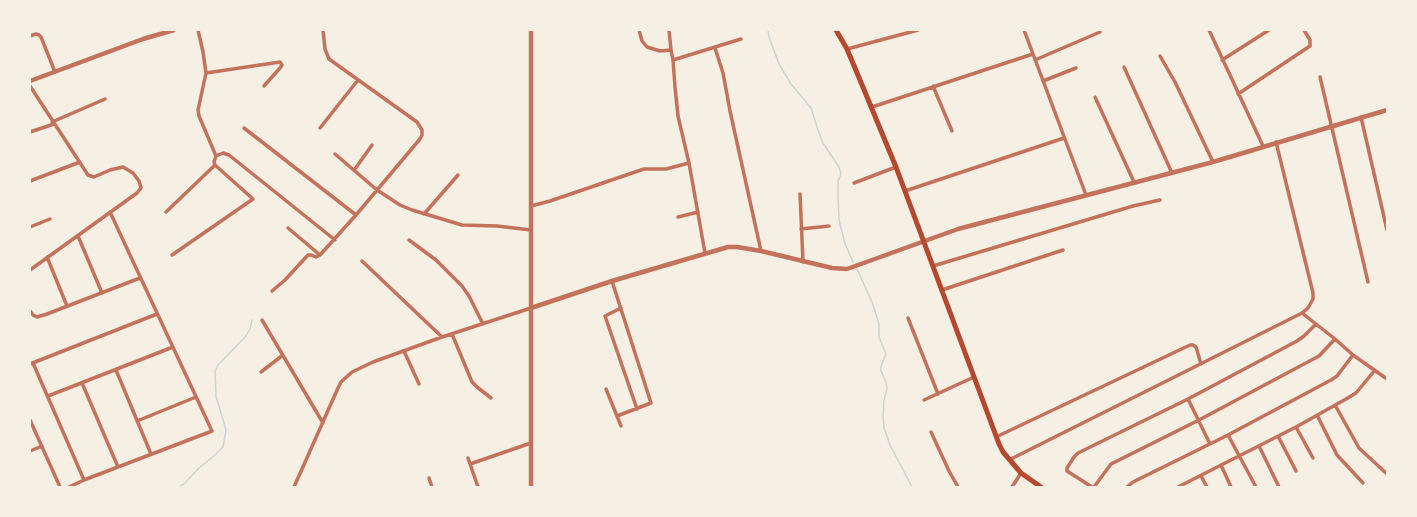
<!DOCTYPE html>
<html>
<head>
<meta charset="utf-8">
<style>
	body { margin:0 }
	#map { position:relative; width:1417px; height:517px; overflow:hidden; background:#f6efe4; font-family:Georgia,serif }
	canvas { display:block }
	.frame { position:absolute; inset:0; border:31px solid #f6efe4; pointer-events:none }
</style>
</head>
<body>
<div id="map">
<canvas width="1417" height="517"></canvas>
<div class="frame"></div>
</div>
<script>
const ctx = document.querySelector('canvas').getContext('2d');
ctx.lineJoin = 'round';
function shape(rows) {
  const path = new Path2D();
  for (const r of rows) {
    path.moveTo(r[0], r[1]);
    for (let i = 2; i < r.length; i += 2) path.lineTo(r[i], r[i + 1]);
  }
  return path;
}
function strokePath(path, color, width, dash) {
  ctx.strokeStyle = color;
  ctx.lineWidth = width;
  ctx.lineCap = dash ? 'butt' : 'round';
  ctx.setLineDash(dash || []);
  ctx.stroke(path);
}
const stream = shape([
	[768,30,769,37,779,64,791,84,811,108,818,130,823,143,839,167,841,174,838,181,838,195,839,220,845,244,853,262],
	[857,269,872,302,879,324,879,337,886,354,881,366,881,371,886,382,887,389,884,400,883,415,884,428,890,445,912,487],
	[179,487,184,484,198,469,216,454,223,447,226,430,216,396,215,371,218,365,246,336,250,329,252,320]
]);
const minor = shape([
	[639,30,642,41,647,47,660,51,671,50,673,60,675,87,678,116,689,163,705,253],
	[669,30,671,50],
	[1024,30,1086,195],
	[1209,30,1263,146],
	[30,36,36,34,39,35,41,37,55,72],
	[715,48,723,73,730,111,761,251],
	[847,49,918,30],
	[1160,56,1175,82,1213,162],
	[673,60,741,39],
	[1035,60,1100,32],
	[1222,60,1269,30],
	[1124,67,1172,173],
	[206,73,280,62,282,65,280,68,264,86],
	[1320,77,1368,282],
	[1043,81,1076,68],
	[30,86,88,175,94,177,110,170,123,167,133,173,139,181,141,188,137,193,30,270],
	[933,86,952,131],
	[1238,94,1310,46,1310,40,1304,30],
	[1095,97,1134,182],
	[872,107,1033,54],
	[1361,117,1387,230],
	[52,122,105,99],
	[244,128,356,215],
	[320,128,358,80],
	[30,132,54,124],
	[335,154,377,190,400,205,412,210,462,225,497,226,531,230],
	[216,156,223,153,229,155,335,240],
	[355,169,372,145],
	[30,181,80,162],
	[854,183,896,167],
	[905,191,1064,138],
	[800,194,803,262],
	[531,206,550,201,644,169,666,169,689,163],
	[166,212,215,165],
	[424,214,458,175],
	[678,217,698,212],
	[30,227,50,219],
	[288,228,320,255],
	[801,229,829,226],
	[78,236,102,293],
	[409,240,436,260,462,286,469,296,483,324],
	[172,255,253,199,215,165,214,162,216,156,199,116,198,110,206,73,203,52,198,30],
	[320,255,356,215,420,139,422,135,422,130,417,122,329,59,325,49,323,30],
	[47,257,67,306],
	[362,261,442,337],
	[933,266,1133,206,1160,200],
	[612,281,651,403,617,416],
	[942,290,1063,250],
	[272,291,285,280,308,255,311,255,316,257,320,255],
	[621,308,605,316,637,409],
	[30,311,33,315,37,317,47,314,140,278],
	[1302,313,1335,339,1353,355,1387,379],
	[908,318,938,394],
	[262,320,323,423],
	[452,334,472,382,477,387,491,398],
	[404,351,419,384],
	[33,363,84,480],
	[30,364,157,314],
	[116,370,151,454],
	[261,372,283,355],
	[82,383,118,467],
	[606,389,621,426],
	[48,396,173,347],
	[1188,399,1210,444],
	[924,400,974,377],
	[1335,405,1359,448,1387,474],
	[1317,415,1337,455,1363,483],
	[30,420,60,487],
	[137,421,196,397],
	[1296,427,1313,458],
	[931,432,949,471,958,487],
	[1228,435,1256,487],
	[1278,436,1296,471],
	[996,437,1190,345,1193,345,1196,347,1201,364],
	[1259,446,1279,487],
	[30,451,42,446],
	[468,458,478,487],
	[1009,460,1302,313,1308,308,1313,299,1313,293,1276,142],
	[470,464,531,443],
	[1221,465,1231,487],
	[1201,476,1207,487],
	[429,478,432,487],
	[69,487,84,480,212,431,110,212],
	[294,487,338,388,341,382,352,372,373,362,442,337,531,308],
	[1012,487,1021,473],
	[1092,487,1067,471,1067,468,1074,457,1078,453,1188,399,1297,341,1304,336,1316,324],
	[1094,487,1111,464,1199,420,1319,356,1335,339],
	[1127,487,1133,482,1228,435,1331,380,1337,376,1353,355],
	[1178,487,1296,427,1346,399,1356,393,1375,370]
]);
const tertiary = shape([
	[30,81,143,39,174,30],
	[531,308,612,281,728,247,737,247,761,251,832,268,847,269,958,229,1213,162,1387,110],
	[531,487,531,30]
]);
const secondary = shape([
	[836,30,847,49,860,80,896,167,999,444,1003,452,1021,473,1041,487]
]);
strokePath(stream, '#c9d6d2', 1.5);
strokePath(minor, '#c5725c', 3.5);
strokePath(tertiary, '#c5725c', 4.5);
strokePath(secondary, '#b5482f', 5);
</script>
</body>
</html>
